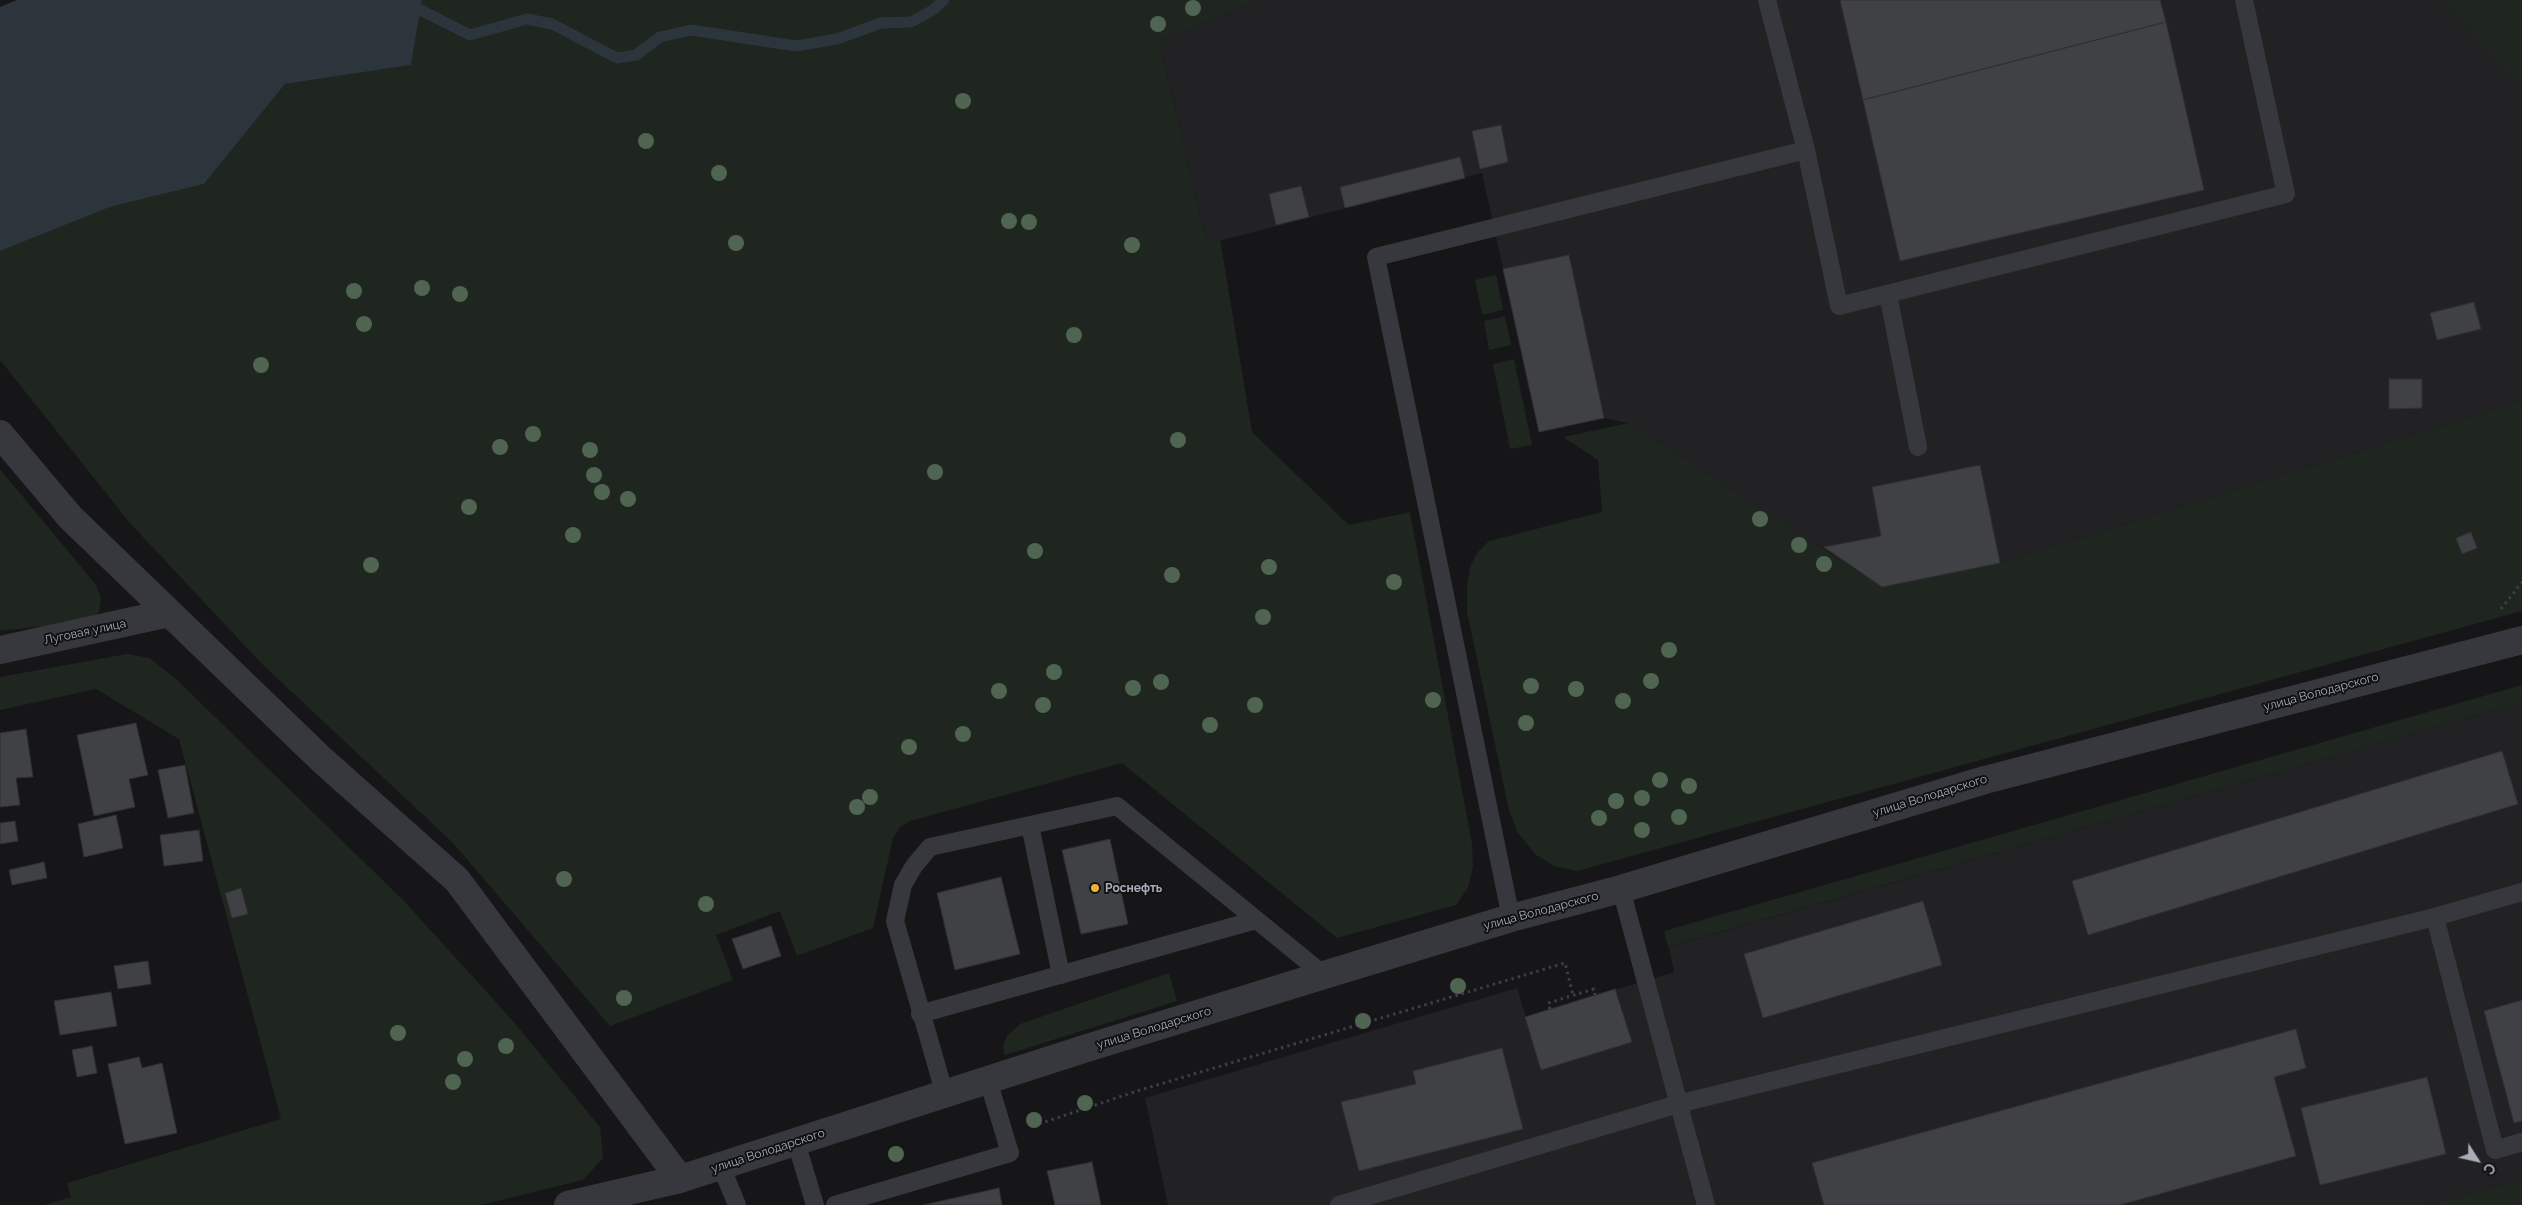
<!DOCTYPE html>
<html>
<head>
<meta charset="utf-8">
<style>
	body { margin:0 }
	#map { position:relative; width:2522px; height:1205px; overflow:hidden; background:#161618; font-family:Raleway,sans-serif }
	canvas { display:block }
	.north { position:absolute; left:2452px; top:1135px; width:50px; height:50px; -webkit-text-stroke:4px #111113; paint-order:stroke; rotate:125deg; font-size:14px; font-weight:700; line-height:20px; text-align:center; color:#a8adb8 }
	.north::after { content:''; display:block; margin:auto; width:18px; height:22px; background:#a8adb8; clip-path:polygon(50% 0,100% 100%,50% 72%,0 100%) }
</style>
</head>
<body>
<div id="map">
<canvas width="2522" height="1205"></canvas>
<div class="north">С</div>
</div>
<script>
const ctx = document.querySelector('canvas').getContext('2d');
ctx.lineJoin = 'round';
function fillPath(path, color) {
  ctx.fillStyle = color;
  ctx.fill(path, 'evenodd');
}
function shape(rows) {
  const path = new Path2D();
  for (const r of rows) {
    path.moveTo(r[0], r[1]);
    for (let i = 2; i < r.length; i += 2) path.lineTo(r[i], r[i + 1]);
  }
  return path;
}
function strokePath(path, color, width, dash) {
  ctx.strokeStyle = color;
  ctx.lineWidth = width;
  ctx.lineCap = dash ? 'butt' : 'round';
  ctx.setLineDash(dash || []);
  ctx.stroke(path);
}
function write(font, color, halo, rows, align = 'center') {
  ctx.font = font + ' Raleway,sans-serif';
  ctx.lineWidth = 4;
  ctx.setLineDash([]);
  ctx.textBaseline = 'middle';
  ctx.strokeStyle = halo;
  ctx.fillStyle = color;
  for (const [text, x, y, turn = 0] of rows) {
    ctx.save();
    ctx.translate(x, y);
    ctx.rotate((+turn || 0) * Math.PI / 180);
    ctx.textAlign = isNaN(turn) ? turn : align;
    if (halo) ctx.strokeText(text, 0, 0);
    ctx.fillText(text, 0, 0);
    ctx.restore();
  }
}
const built = shape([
	[1261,0,2440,0,2522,86,2522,401,2000,563,1882,587,1629,423,1604,418,1539,432,1482,173,1207,244,1159,41],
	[2522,702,2522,1179,2428,1205,1168,1205,1145,1098,1517,988,1526,1017,1674,972,1669,947]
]);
const green = shape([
	[422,0,1261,0,1159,41,1207,244,1220,239,1252,432,1349,525,1410,512,1472,844,1473,867,1468,888,1456,905,1337,938,1122,763,910,821,900,827,893,838,873,928,797,956,780,911,716,935,733,980,610,1026,452,842,261,663,129,522,0,360,0,251,110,207,204,184,285,84,411,65],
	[2440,0,2522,0,2522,86],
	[1496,275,1503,310,1482,315,1475,280],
	[1505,316,1511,345,1489,350,1484,321],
	[1514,359,1532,445,1510,449,1493,364],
	[2522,401,2522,611,1577,871,1554,866,1536,855,1518,833,1509,810,1467,612,1467,587,1470,567,1477,553,1489,541,1602,512,1598,460,1563,437,1629,423,1882,587,2000,563],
	[0,469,96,585,101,598,99,612,89,621,0,631],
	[127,654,149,658,174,677,404,901,513,1021,600,1127,603,1158,583,1180,481,1205,44,1205,71,1197,67,1183,281,1119,179,739,96,689,0,710,0,677],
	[2522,685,2522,702,1668,947,1664,931],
	[1169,973,1177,1001,1005,1055,1003,1046,1007,1036,1020,1024],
	[2522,1179,2522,1205,2428,1205]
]);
const water = shape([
	[17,0,422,0,411,65,285,84,204,184,110,207,0,251,0,7]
]);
const stream = shape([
	[401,0,470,35,527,19,552,24,617,58,636,55,660,37,691,30,796,46,837,39,881,23,911,22,933,10,944,0]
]);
const building = shape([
	[1840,0,2160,0,2166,22,1863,100,1840,0],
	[2166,22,2204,190,1900,261,1863,100,2166,22],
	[1501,125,1508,162,1480,169,1472,131,1501,125],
	[1460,157,1465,178,1345,208,1340,187,1460,157],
	[1301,186,1309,217,1276,225,1269,194,1301,186],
	[1569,255,1604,418,1539,432,1503,269,1569,255],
	[2474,302,2481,329,2437,340,2430,313,2474,302],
	[2389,379,2422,379,2422,408,2389,409,2389,379],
	[1980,465,2000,563,1882,587,1824,547,1881,536,1872,487,1980,465],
	[2471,532,2477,548,2462,554,2456,538,2471,532],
	[136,723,148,775,129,779,135,807,94,816,77,735,136,723],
	[26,729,33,777,16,778,20,805,0,807,0,733,26,729],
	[2502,751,2518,804,2088,935,2072,881,2502,751],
	[185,765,194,813,168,818,158,770,185,765],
	[116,815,123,848,84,857,78,824,116,815],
	[15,821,18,841,0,844,0,823,15,821],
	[199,830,203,861,164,866,160,835,199,830],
	[1110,839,1128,924,1081,934,1062,850,1110,839],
	[44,862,47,878,12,885,9,870,44,862],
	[1001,877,1020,954,955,970,937,893,1001,877],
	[241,888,248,914,232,918,225,893,241,888],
	[1923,901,1942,965,1763,1018,1744,954,1923,901],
	[771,926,781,956,743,969,732,939,771,926],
	[148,961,151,984,118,989,114,966,148,961],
	[1615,989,1632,1042,1541,1070,1525,1017,1615,989],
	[111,992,117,1026,60,1035,54,1001,111,992],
	[2522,1000,2522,1121,2514,1123,2484,1011,2522,1000],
	[2296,1029,2306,1068,2274,1077,2296,1156,2120,1205,1824,1205,1812,1163,2296,1029],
	[92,1046,97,1073,77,1077,72,1050,92,1046],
	[1502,1048,1523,1129,1359,1171,1341,1102,1416,1084,1413,1071,1502,1048],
	[139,1057,142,1068,162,1063,177,1133,125,1144,108,1064,139,1057],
	[2427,1077,2446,1154,2320,1185,2301,1108,2427,1077],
	[1092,1162,1101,1205,1055,1205,1047,1171,1092,1162],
	[999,1188,1002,1205,923,1205,999,1188]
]);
const path = shape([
	[2501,609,2522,582],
	[1550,1009,1548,1003,1584,992,1594,989,1595,995],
	[1033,1126,1137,1091,1565,963,1573,995]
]);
const service = shape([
	[1767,0,1806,150,1839,306,2286,194,2244,0],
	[1888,294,1918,447],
	[1030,825,1061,975],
	[1621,889,1706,1205],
	[2435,917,2495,1150,2522,1142],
	[1511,918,1376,257,1806,150],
	[920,1014,1256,920],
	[945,1095,895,921,903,885,914,866,930,847,1117,806,1324,975],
	[796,1142,815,1205],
	[721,1166,737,1205],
	[835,1205,1010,1153,988,1080],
	[1339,1205,1678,1104,2435,917,2522,892]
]);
const minor = shape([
	[0,434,70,517,322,760,457,880,680,1179],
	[0,650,169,613],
	[568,1205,680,1179,1087,1048,1324,975,1511,918,1621,889,1985,780,2522,640]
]);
const trees = [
	[1193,8],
	[1158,24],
	[963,101],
	[646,141],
	[719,173],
	[1009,221],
	[1029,222],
	[736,243],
	[1132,245],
	[422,288],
	[354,291],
	[460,294],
	[364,324],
	[1074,335],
	[261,365],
	[533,434],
	[1178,440],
	[500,447],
	[590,450],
	[935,472],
	[594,475],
	[602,492],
	[628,499],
	[469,507],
	[1760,519],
	[573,535],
	[1799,545],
	[1035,551],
	[1824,564],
	[371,565],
	[1269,567],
	[1172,575],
	[1394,582],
	[1263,617],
	[1669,650],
	[1054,672],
	[1651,681],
	[1161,682],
	[1531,686],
	[1133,688],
	[1576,689],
	[999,691],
	[1433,700],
	[1623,701],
	[1043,705],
	[1255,705],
	[1526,723],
	[1210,725],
	[963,734],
	[909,747],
	[1660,780],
	[1689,786],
	[870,797],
	[1642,798],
	[1616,801],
	[857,807],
	[1679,817],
	[1599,818],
	[1642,830],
	[564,879],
	[706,904],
	[1458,986],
	[624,998],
	[1363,1021],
	[398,1033],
	[506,1046],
	[465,1059],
	[453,1082],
	[1085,1103],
	[1034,1120],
	[896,1154]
];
const markers = [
	[1095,888,5,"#f2b134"]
];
const streetNames = [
	["Луговая улица",85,632,-12],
	["улица Володарского",2321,692,-15],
	["улица Володарского",1930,796,-17],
	["улица Володарского",1541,911,-15],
	["улица Володарского",1154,1028,-17],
	["улица Володарского",768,1151,-18]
];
const poiNames = [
	["Роснефть",1105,888]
];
fillPath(built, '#222225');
fillPath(green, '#1e261f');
fillPath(water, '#2c353c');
strokePath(stream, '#2c353c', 11);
fillPath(building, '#404145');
strokePath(building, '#303034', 1);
strokePath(path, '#3d3f44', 3, [2.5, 4]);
strokePath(service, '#37383d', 18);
strokePath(minor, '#37383d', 28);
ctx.fillStyle = '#506452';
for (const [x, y] of trees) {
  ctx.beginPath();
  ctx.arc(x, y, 8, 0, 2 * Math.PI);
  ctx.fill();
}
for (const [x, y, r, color] of markers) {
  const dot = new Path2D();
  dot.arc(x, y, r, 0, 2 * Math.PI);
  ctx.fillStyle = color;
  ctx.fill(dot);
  strokePath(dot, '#111113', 2);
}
write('12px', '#a8adb8', '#111113', streetNames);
write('bold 12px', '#a8adb8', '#111113', poiNames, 'left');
</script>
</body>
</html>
